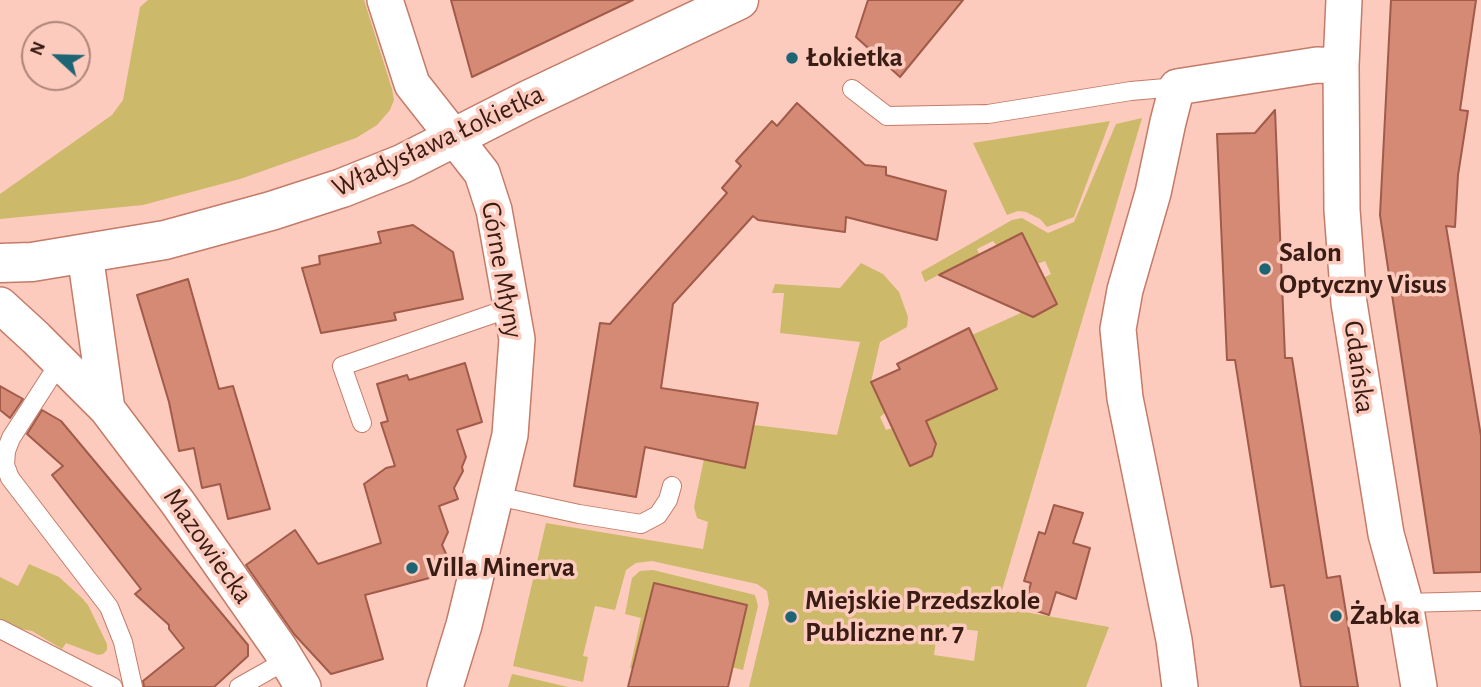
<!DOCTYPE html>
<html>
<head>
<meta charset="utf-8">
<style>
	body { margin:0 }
	#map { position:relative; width:1481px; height:687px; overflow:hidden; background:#fccbbe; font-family:"Alegreya Sans",sans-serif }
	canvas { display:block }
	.north { position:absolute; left:21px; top:21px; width:70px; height:70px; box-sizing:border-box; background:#fccbbe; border:2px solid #ae857a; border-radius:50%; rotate:292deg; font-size:19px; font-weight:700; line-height:28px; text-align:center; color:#391c14 }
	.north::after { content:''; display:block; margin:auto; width:24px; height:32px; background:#1d6474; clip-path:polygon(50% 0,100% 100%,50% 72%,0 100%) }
</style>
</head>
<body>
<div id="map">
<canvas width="1481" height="687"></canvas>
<div class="north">N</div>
</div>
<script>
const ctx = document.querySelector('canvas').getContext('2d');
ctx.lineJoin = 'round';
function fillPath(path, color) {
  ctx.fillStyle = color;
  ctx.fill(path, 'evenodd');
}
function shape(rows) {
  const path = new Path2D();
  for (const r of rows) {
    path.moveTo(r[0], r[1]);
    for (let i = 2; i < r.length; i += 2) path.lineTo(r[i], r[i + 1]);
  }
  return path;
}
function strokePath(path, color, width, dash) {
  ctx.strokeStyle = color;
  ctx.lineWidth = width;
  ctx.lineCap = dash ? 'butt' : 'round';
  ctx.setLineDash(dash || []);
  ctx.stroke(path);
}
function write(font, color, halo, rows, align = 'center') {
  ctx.font = font + ' "Alegreya Sans",sans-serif';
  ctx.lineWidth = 7;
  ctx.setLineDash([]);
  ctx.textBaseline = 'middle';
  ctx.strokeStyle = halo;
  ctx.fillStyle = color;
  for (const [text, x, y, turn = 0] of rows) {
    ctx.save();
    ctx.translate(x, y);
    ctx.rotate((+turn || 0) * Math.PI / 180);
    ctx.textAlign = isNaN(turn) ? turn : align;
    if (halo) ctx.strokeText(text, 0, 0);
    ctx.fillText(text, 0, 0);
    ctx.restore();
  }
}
const green = shape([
	[148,0,364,0,392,89,394,100,390,110,377,125,356,138,240,179,143,205,0,219,0,194,112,115,123,100,140,7],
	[1142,118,997,607,1109,627,1086,687,749,687,769,604,767,591,757,584,652,561,636,563,626,570,615,610,595,606,583,656,588,657,583,682,513,666,546,523,703,549,708,522,697,518,694,507,704,459,745,467,754,425,837,435,860,342,780,333,784,293,772,293,775,284,840,288,861,263,883,274,899,292,908,317,907,327,880,342,871,382,885,413,880,417,886,430,893,428,910,466,932,456,936,444,923,415,972,335,1023,312,1033,317,1057,304,1043,278,1051,274,1045,261,1037,264,997,246,993,241,977,249,979,254,925,282,921,272,1012,220,1022,218,1048,233,1074,222,1116,124],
	[938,626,978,631,974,661,934,655],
	[1110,121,1074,217,1047,227,1040,219,1026,212,1018,211,1007,215,973,143],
	[29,564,59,577,81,597,88,605,107,644,107,650,103,654,98,655,66,643,62,649,32,631,16,628,0,621,0,577,18,586],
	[653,570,755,595,758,606,743,670,716,663,737,650,747,605,654,583,641,638,669,677,630,668,641,618,625,614,632,578,640,571],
	[512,674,517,675,568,687,508,687]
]);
const building = shape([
	[451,0,633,0,472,77,451,0],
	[868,0,963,0,900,77,856,37,868,0],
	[1391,0,1476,0,1460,110,1468,111,1458,175,1455,227,1446,226,1481,436,1481,572,1434,573,1380,215,1391,0],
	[797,103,865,165,886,167,886,175,946,191,937,240,846,217,845,232,758,220,753,216,673,304,661,388,758,403,745,468,645,447,636,497,574,486,600,323,610,324,727,193,722,188,741,166,736,161,772,121,777,126,797,103],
	[1275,110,1285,358,1292,358,1327,578,1340,576,1358,687,1301,687,1284,585,1271,587,1235,360,1227,360,1217,134,1255,133,1275,110],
	[413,225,453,252,463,299,394,313,396,320,321,333,302,268,320,264,319,256,381,243,378,232,413,225],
	[1022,233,1057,304,1033,317,939,275,1022,233],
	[188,279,219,389,233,386,270,509,228,519,220,484,202,488,194,448,179,451,169,402,137,295,188,279],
	[969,328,997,389,926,421,936,444,932,456,910,466,871,382,900,369,897,364,969,328],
	[465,363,482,422,457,430,466,457,462,467,463,471,454,488,458,499,439,506,448,532,442,545,447,556,437,576,365,595,383,659,331,674,294,634,246,565,295,530,318,564,381,543,364,484,386,468,395,466,381,423,388,421,377,384,407,375,409,380,465,363],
	[0,386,23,399,10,418,0,410,0,386],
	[42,410,61,421,248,645,248,656,214,687,144,687,143,681,184,648,169,629,169,625,135,594,141,589,52,475,63,466,27,434,42,410],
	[1054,505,1083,513,1073,543,1090,548,1076,599,1056,592,1049,615,1024,607,1031,583,1024,581,1039,532,1045,534,1054,505],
	[654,583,747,605,728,687,628,687,654,583]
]);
const service = shape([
	[852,89,887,116,988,114,1131,91,1177,87],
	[60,362,11,438,6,451,5,465,10,478,109,607,123,642,133,687],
	[362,423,342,366,513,307],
	[497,496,579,514,641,524,658,515,668,500,672,486],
	[1405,603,1481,601],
	[0,629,113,687],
	[239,687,287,660]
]);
const minor = shape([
	[385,0,412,84,482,173,494,210,517,339,510,435,464,625,445,687],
	[1344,0,1341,66,1342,210,1349,303,1386,534,1405,603,1419,687],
	[85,254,107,409],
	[0,305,36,338,107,409,178,503,280,649,303,687],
	[1180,687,1174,640,1125,398,1118,329,1125,290,1153,193,1168,122,1177,87,1317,65,1341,66]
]);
const tertiary = shape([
	[0,263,32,262,165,240,271,211,342,188,402,164,528,100,739,0]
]);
const markers = [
	[792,58,7,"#1d6474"],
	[1265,269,7,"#1d6474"],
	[412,568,7,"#1d6474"],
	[1336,616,7,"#1d6474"],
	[791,617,7,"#1d6474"]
];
const poiNames = [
	["Łokietka",806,58],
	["Salon",1279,253],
	["Optyczny Visus",1279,285],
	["Villa Minerva",426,568],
	["Miejskie Przedszkole",805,601],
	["Publiczne nr. 7",805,633],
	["Żabka",1350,616]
];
const streetNames = [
	["Władysława Łokietka",438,141,-25],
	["Górne Młyny",502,270,80],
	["Gdańska",1359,367,82],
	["Mazowiecka",208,546,55]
];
fillPath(green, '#ccb969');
fillPath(building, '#d48a75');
strokePath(building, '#a15b48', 2);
strokePath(service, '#c47b67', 20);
strokePath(minor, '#c47b67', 38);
strokePath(tertiary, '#c47b67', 41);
strokePath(service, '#fff', 18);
strokePath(minor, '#fff', 35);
strokePath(tertiary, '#fff', 38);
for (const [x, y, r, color] of markers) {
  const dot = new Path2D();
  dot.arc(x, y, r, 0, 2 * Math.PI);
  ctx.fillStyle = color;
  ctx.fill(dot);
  strokePath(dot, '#fccbbe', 2.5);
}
write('bold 28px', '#391c14', '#fccbbe', poiNames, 'left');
write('28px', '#391c14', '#fccbbe', streetNames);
</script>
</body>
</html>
